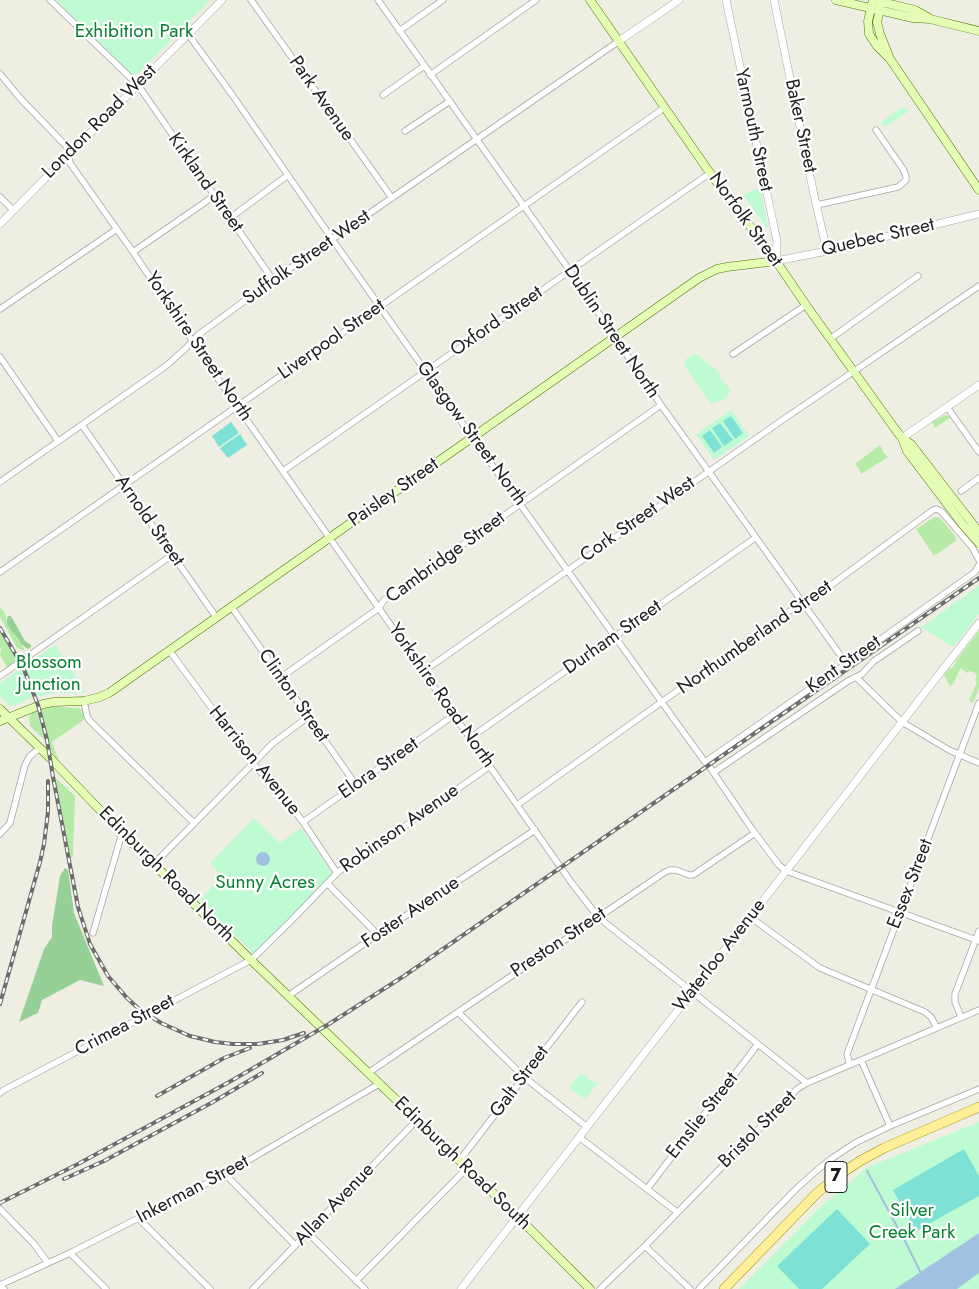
<!DOCTYPE html>
<html>
<head>
<meta charset="utf-8">
<style>
	body { margin:0 }
	canvas { display:block; background:#efeee3 }
</style>
</head>
<body>
<canvas width="979" height="1289"></canvas>
<script>
const ctx = document.querySelector('canvas').getContext('2d');
ctx.lineJoin = 'round';
function fillPath(path, color) {
  ctx.fillStyle = color;
  ctx.fill(path, 'evenodd');
}
function shape(rows) {
  const path = new Path2D();
  for (const r of rows) {
    if (r.length === 3) {
      path.moveTo(r[0] + r[2], r[1]);
      path.arc(r[0], r[1], r[2], 0, 2 * Math.PI);
      continue;
    }
    path.moveTo(r[0], r[1]);
    for (let i = 2; i < r.length; i += 2) path.lineTo(r[i], r[i + 1]);
  }
  return path;
}
function strokePath(path, color, width, dash) {
  ctx.strokeStyle = color;
  ctx.lineWidth = width;
  ctx.lineCap = dash ? 'butt' : 'round';
  ctx.setLineDash(dash || []);
  ctx.stroke(path);
}
function write(font, color, halo, rows, align = 'center') {
  ctx.font = font + ' Jost,sans-serif';
  ctx.lineWidth = 4.5;
  ctx.setLineDash([]);
  ctx.textBaseline = 'middle';
  ctx.strokeStyle = halo;
  ctx.fillStyle = color;
  for (const [text, x, y, turn = 0] of rows) {
    ctx.save();
    ctx.translate(x, y);
    ctx.rotate((+turn || 0) * Math.PI / 180);
    ctx.textAlign = isNaN(turn) ? turn : align;
    if (halo) ctx.strokeText(text, 0, 0);
    ctx.fillText(text, 0, 0);
    ctx.restore();
  }
}
const grass = shape([
	[945,415,951,417,935,428,932,422],
	[880,445,883,452,888,457,861,474,859,469,855,464],
	[936,517,940,518,956,537,955,538,957,540,934,556,916,529,933,518],
	[0,607,5,613,7,624,12,632,18,638,25,651,17,648,0,617],
	[0,631,10,646,17,660,7,667,0,655,1,649,0,647],
	[979,631,979,688,973,703,969,701,977,682,975,680,977,677,975,673,969,671,967,673,961,668,957,675,954,683,950,686,944,675,950,668,951,669,956,663,955,662],
	[49,707,60,707,79,708,83,711,85,719,52,742,59,761,50,750,48,743,30,726,29,717,31,714,36,711],
	[54,776,75,796,73,857,69,858]
]);
const forest = shape([
	[8,616,11,616,25,641,31,645,31,647,28,649,21,644,18,638,12,632,7,624,7,619],
	[65,868,68,870,74,913,104,986,80,980,42,1000,38,1013,19,1022,44,949,52,937,52,926,60,876]
]);
const park = shape([
	[56,0,210,0,140,72,132,75],
	[903,107,904,109,907,108,909,111,885,127,881,122],
	[760,187,768,228,768,229,743,195],
	[695,353,719,372,721,380,728,386,730,391,728,396,723,400,711,404,684,365,686,359],
	[731,410,749,436,714,460,696,434],
	[979,586,979,614,953,647,921,627],
	[55,645,86,692,75,693,55,693,39,696,33,697,13,706,10,706,0,696,0,683],
	[254,818,280,843,301,828,329,868,331,873,330,876,327,880,258,949,253,953,200,900,222,876,210,863],
	[580,1073,583,1075,586,1075,589,1080,598,1083,585,1099,569,1088],
	[979,1122,979,1289,739,1289,818,1209,868,1167]
]);
const pitch = shape([
	[731,416,743,433,735,439,723,421],
	[231,422,239,433,219,447,212,436],
	[720,423,733,440,724,446,712,428],
	[710,430,722,447,714,453,702,436],
	[240,434,247,445,228,458,220,448],
	[964,1149,979,1176,979,1196,916,1231,893,1190],
	[837,1209,870,1244,822,1289,799,1289,777,1266]
]);
const water = shape([
	[263,859,7],
	[979,1233,979,1273,957,1289,895,1289]
]);
const stream = shape([
	[867,1171,906,1243,921,1273]
]);
const minor = shape([
	[50,0,138,85,273,280],
	[251,0,392,198],
	[378,0,570,271,661,405,846,663],
	[399,31,443,0],
	[188,34,233,96,337,246,477,444,671,715,705,762,709,766,752,829,779,865,786,871,979,941],
	[0,74,20,98,68,148,70,163,133,252,216,376,571,882,598,917,807,1083],
	[430,75,536,0],
	[383,95,424,66],
	[405,131,450,101],
	[0,197,13,210],
	[817,205,898,187,903,183,906,180,906,176,903,169,876,130],
	[230,218,288,175],
	[133,252,214,196],
	[0,309,117,229],
	[830,339,918,276],
	[733,354,806,305],
	[0,357,58,441],
	[947,407,979,452],
	[82,425,216,617],
	[283,471,710,173],
	[0,482,166,366,186,348,198,335,273,280,619,41],
	[961,491,979,478],
	[0,572,664,108],
	[231,606,356,785],
	[169,650,253,764,280,792,303,822,337,873],
	[424,671,781,421,979,286],
	[0,676,172,555],
	[856,677,866,687,902,722,949,750,979,763],
	[280,678,379,608,384,600,661,405],
	[84,701,87,716,89,720,194,823],
	[470,738,755,538],
	[705,762,854,658,975,572,979,565],
	[714,772,848,681,862,674,874,661,918,631],
	[517,805,802,602,808,602,933,510,936,509,941,511,972,547,979,560],
	[303,822,454,715],
	[0,834,10,823,25,765,30,756,40,748],
	[154,864,273,743,308,717],
	[328,884,378,935],
	[750,917,820,968,925,1012,931,1017,937,1028],
	[93,933,122,833],
	[288,996,381,932,535,830],
	[458,1012,524,1077,587,1127],
	[961,1017,955,1002,955,994,979,931],
	[861,1060,890,1126],
	[850,1065,847,1054,979,703],
	[368,1073,665,872,670,870,676,870,689,875,693,875,755,833],
	[0,1093,4,1090,251,960,290,922,338,872,353,861,364,855,490,766],
	[579,1137,677,1212],
	[459,1161,582,1002],
	[225,1174,295,1245],
	[647,1189,758,1044],
	[0,1209,34,1244,48,1263],
	[139,1219,210,1289],
	[308,1233,365,1289],
	[645,1246,690,1289],
	[70,1253,106,1289],
	[356,1281,466,1169],
	[4,1289,0,1285,70,1253,225,1174,379,1084],
	[253,1289,416,1121],
	[600,1289,645,1246,782,1105,797,1089,807,1083,979,1010],
	[699,1289,797,1188,816,1171,831,1159,855,1143,890,1126,979,1089]
]);
const tertiary = shape([
	[726,0,777,241,776,261,827,251,979,214],
	[774,0,814,195,827,251],
	[619,41,679,0],
	[0,224,222,0],
	[902,438,979,385],
	[461,1289,979,623]
]);
const secondary = shape([
	[590,0,710,173,776,261,806,305,895,429,902,438,911,444,979,532],
	[836,0,913,18,930,19,979,31],
	[873,0,868,21,869,34,877,46,889,58],
	[882,0,877,22,880,34,890,59,979,190],
	[878,1,915,10,929,18],
	[902,438,907,451,963,525,979,543],
	[0,709,50,758,122,833,251,960,518,1217,590,1289],
	[0,721,43,704,54,702,84,701,100,697,109,693,699,278,717,269,727,267,776,261]
]);
const primary = shape([
	[724,1289,817,1193,839,1175,860,1161,884,1148,979,1107]
]);
const rail = shape([
	[0,628,23,667,38,705,47,740,53,777,78,907,90,944,108,976,127,998,139,1009,161,1023,190,1036,215,1042,233,1044,258,1044,283,1040,304,1033],
	[0,1004,40,862,44,844,48,812,48,781],
	[157,1096,224,1058,250,1048],
	[64,1179,104,1161,213,1102,262,1073],
	[0,1203,78,1164,231,1081,329,1024,404,976,979,578]
]);
const shields = [
	[836,1177,22]
];
const shieldNames = [
	["7",836,1177]
];
const parkNames = [
	["Exhibition Park",134,32],
	["Blossom",49,663],
	["Junction",49,685],
	["Sunny Acres",265,883],
	["Silver",912,1211],
	["Creek Park",912,1233]
];
const streetNames = [
	["Park Avenue",321,99,55],
	["London Road West",100,122,-45],
	["Baker Street",800,126,78],
	["Yarmouth Street",753,130,78],
	["Kirkland Street",205,183,55],
	["Norfolk Street",745,220,54],
	["Quebec Street",878,238,-13],
	["Suffolk Street West",307,258,-35],
	["Oxford Street",497,322,-35],
	["Dublin Street North",611,332,56],
	["Liverpool Street",332,340,-35],
	["Yorkshire Street North",198,347,56],
	["Glasgow Street North",471,434,54],
	["Paisley Street",394,493,-35],
	["Cork Street West",638,520,-35],
	["Arnold Street",149,521,55],
	["Cambridge Street",446,558,-36],
	["Durham Street",613,638,-35],
	["Northumberland Street",755,638,-35],
	["Kent Street",844,665,-35],
	["Clinton Street",293,696,55],
	["Yorkshire Road North",441,696,55],
	["Harrison Avenue",254,761,51],
	["Elora Street",379,769,-35],
	["Robinson Avenue",400,829,-35],
	["Edinburgh Road North",166,875,45],
	["Essex Street",911,884,-69],
	["Foster Avenue",411,913,-34],
	["Preston Street",559,943,-34],
	["Waterloo Avenue",720,956,-52],
	["Crimea Street",125,1026,-28],
	["Galt Street",520,1082,-53],
	["Emslie Street",703,1116,-52],
	["Bristol Street",758,1130,-45],
	["Edinburgh Road South",462,1164,44],
	["Inkerman Street",193,1190,-28],
	["Allan Avenue",335,1205,-46]
];
fillPath(grass, '#b6eba7');
fillPath(forest, '#97d096');
fillPath(park, '#befbd3');
fillPath(pitch, '#7ee1d6');
fillPath(water, '#a2c0df');
strokePath(stream, '#a2c0df', 2);
strokePath(minor, '#a5a5a5', 7);
strokePath(tertiary, '#a5a5a5', 8);
strokePath(secondary, '#4b7901', 9);
strokePath(primary, '#978e00', 10);
strokePath(minor, '#fff', 5.5);
strokePath(tertiary, '#fff', 7);
strokePath(secondary, '#e5fcb5', 8);
strokePath(primary, '#ffef98', 9);
strokePath(rail, '#6c6c6c', 4);
strokePath(rail, '#fff', 2, [5.5]);
for (const [x, y, w] of shields) {
  const box = new Path2D();
  box.roundRect(x - w / 2, y - 15.5, w, 31, 4);
  ctx.fillStyle = '#fff';
  ctx.fill(box);
  strokePath(box, '#1e1e1e', 1);
}
write('bold 18px', '#1e1e1e', null, shieldNames);
write('19px', '#078032', '#fff', parkNames);
write('19px', '#1e1e1e', '#fff', streetNames);
</script>
</body>
</html>
